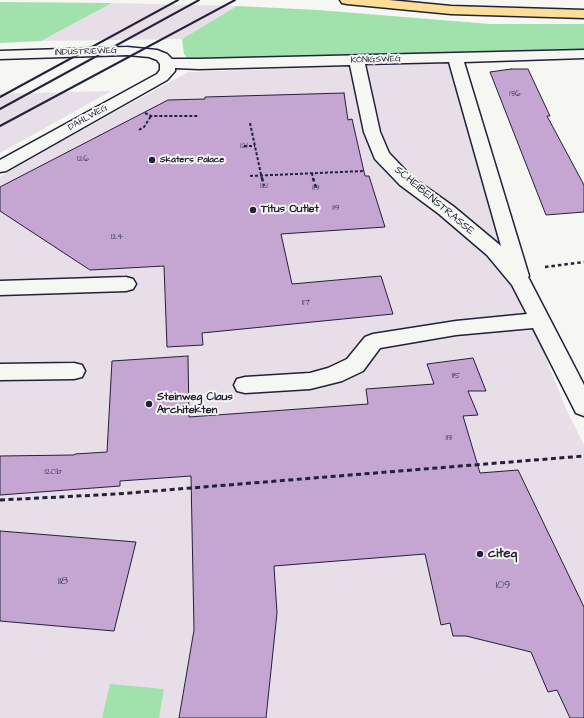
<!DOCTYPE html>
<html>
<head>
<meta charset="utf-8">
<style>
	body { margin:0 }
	canvas { display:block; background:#f6f6f2 }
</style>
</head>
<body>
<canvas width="584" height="718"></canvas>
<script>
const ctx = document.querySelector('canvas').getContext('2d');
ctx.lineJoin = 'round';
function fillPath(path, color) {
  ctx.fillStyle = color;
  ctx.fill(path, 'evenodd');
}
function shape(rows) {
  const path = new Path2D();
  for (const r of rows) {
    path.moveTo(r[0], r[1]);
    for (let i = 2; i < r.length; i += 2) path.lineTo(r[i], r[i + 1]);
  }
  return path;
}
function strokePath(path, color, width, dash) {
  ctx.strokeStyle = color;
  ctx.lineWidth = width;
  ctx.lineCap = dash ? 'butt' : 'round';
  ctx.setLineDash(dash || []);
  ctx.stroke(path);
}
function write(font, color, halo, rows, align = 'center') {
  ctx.font = font + ' "Architects Daughter",sans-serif';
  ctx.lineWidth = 4;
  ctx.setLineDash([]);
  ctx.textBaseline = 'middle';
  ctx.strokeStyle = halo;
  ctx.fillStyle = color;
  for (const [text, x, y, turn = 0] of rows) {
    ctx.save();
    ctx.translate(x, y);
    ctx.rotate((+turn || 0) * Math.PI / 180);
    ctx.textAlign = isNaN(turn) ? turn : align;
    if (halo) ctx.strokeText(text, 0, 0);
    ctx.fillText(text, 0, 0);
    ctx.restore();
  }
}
const built = shape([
	[112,3,237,6,182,39,41,41],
	[453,63,503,248,566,409,584,445,584,718,0,718,0,177,20,164,188,72],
	[111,91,0,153,0,94]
]);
const green = shape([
	[0,2,112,3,41,41,0,43],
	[237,6,318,10,490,24,584,24,584,50,190,60,187,58,184,54,182,39],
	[110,684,164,689,159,718,102,718]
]);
const building = shape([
	[511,69,528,69,550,116,547,116,584,185,584,212,546,215,490,72,511,69],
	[344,93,348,120,352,119,365,176,369,176,385,227,281,234,292,284,381,276,393,314,202,333,203,345,167,347,164,266,90,270,0,211,0,187,168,100,205,99,205,97,344,93],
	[188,356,189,417,368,404,366,389,434,384,427,364,473,358,486,391,468,391,478,415,463,416,480,473,518,470,584,607,584,718,570,718,557,690,548,692,531,652,466,636,453,636,450,623,441,625,425,554,274,566,277,613,266,718,179,718,194,630,191,476,120,481,120,486,0,495,0,456,74,455,75,454,107,452,112,361,188,356],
	[0,531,136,542,114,631,0,621,0,531]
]);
const pathFar2 = shape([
	[145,113,151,116,198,116],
	[250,123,262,179],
	[139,130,144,127,151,116],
	[244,146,255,146],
	[312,173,313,179],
	[250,176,364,171]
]);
const pathFar1 = shape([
	[262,178,264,186],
	[313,178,316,188],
	[545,267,584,262]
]);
const path = shape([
	[0,500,117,494,584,456]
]);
const minor = shape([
	[127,47,157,50,167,54,172,59,199,59,584,50,584,58,464,62,529,276,528,277,584,385,584,416,576,413,533,328,456,335,380,348,363,371,342,381,310,389,245,393,237,391,234,385,237,379,245,377,310,373,328,368,347,359,365,337,373,334,456,321,527,314,512,285,487,255,439,214,400,185,375,159,364,132,350,65,199,69,175,68,175,71,167,80,6,171,0,172,0,160,157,74,160,70,160,64,157,60,149,57,127,55,0,59,0,51,127,47],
	[449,62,501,246,453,206,412,177,389,153,380,132,365,64,449,62],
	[126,277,133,279,136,284,133,289,126,291,0,295,0,281,126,277],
	[74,363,82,365,85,371,82,377,74,379,0,380,0,364,74,363]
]);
const highway = shape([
	[340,0,389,0,451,6,584,10,584,18,451,14,347,4,342,3,340,0]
]);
const rail = shape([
	[0,97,178,0],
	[0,109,199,0],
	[0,126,235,0]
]);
const markers = [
	[152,160,4,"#22223b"],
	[253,210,4,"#22223b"],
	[149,404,4,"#22223b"],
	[480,554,4,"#22223b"]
];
const farStreetnames = [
	["INDUSTRIEWEG",86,52,-2],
	["KÖNIGSWEG",376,60,-2],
	["DAHLWEG",88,118,-29]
];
const numberNames = [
	["136",515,94],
	["121",244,146],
	["126",83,159],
	["121",264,186],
	["119",316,188],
	["119",336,208],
	["124",117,237],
	["117",306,303],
	["115",456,376],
	["113",449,438],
	["120b",53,472]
];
const farPoinames = [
	["Skaters Palace",160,160]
];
const streetNames = [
	["SCHEIBENSTRASSE",434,201,40]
];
const poiNames = [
	["Titus Outlet",261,210],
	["Steinweg Claus",157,398],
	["Architekten",157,411]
];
const nearNumbernames = [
	["118",63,582],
	["109",503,586]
];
const nearPoinames = [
	["citeq",488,554]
];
fillPath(built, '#e7dee8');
fillPath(green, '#a1e2ac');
fillPath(building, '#c5a5d1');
strokePath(building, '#22223b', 1);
strokePath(minor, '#22223b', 3);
strokePath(highway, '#22223b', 3);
strokePath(pathFar2, '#22223b', 2, [3, 2]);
strokePath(pathFar1, '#22223b', 2.5, [3.5, 3]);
strokePath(path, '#22223b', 3, [5, 3.5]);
fillPath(minor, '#f6f6f2');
fillPath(highway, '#fcde96');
strokePath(rail, '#22223b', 2);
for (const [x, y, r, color] of markers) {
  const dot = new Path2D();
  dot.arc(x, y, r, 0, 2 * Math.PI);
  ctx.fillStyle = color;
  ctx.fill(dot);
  strokePath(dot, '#f6f6f2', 1.5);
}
write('9px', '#22223b', '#f6f6f2', farStreetnames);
write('9px', '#4b4360', null, numberNames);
write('bold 9px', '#22223b', '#f6f6f2', farPoinames, 'left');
write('11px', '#22223b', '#f6f6f2', streetNames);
write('bold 11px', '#22223b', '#f6f6f2', poiNames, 'left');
write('11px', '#4b4360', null, nearNumbernames);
write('bold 13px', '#22223b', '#f6f6f2', nearPoinames, 'left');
</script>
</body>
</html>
